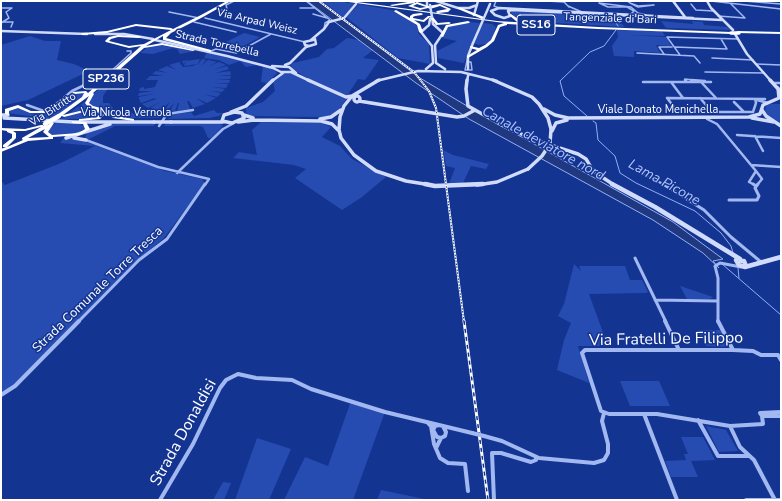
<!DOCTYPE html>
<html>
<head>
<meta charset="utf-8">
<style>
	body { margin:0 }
	#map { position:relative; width:782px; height:501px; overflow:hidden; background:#143492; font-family:"Nunito Sans",sans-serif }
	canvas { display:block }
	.frame { position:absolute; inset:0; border:2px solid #fff; pointer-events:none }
</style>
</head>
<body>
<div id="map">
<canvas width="782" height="501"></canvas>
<div class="frame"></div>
</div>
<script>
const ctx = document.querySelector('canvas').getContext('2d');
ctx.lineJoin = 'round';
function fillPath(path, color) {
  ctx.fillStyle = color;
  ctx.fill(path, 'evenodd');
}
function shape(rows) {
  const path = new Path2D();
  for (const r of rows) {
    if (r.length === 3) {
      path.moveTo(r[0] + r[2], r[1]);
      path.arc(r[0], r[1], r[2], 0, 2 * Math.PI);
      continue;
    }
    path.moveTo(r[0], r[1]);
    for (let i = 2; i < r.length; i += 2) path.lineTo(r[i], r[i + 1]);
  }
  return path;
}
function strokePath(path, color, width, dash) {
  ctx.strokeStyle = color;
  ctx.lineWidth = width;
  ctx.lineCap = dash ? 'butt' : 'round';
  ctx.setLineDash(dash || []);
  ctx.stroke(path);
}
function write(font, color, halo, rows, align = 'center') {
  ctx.font = font + ' "Nunito Sans",sans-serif';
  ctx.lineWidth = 3;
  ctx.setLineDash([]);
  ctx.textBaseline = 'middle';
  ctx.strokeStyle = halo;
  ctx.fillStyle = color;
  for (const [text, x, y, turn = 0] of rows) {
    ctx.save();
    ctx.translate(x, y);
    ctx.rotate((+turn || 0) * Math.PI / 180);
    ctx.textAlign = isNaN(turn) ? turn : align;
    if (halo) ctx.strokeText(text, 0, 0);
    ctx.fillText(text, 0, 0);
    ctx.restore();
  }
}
const green = shape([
	[322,1,337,1,355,4,343,17],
	[359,4,396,11,419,27,418,33,429,44,430,64,398,58,346,17],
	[509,10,613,15,625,27,523,21,517,20],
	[661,21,693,24,692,21,703,22,704,25,727,27,731,30,666,28],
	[470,22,480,23,464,63,438,58,437,51,457,41,442,38,444,30,453,24],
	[483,23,492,24,496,27,492,40,486,44,479,45,474,43],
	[617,30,662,31,665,36,629,35,666,37,671,46,656,45,660,53,634,51,634,57,614,56,612,46,618,37],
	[244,33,260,37,235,51,218,46],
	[30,36,45,41,61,41,57,60,74,64,89,71,28,100,1,106,1,45],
	[347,38,359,40,373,50,363,58,379,60,365,80,358,79,347,96,308,79,292,68,291,65,293,63,319,57,327,49,334,48],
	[160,45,183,49,195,51,180,54,177,49,173,48,153,54,140,53,148,47],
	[207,52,257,65,246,67,240,61,229,65,219,60,204,58],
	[200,59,197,66,202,59,206,60,201,66,208,60,217,62,208,67,219,62,226,65,213,70,227,66,229,69,216,73,230,71,231,75,217,76,231,76,230,79,216,80,230,80,229,83,214,84,228,84,226,88,212,87,225,89,222,92,209,91,221,93,217,97,204,94,216,98,207,103,196,98,205,104,193,108,189,101,187,101,190,109,177,111,179,103,178,103,175,111,170,111,174,103,167,111,164,111,170,102,160,111,150,108,162,101,148,108,142,104,156,99,155,98,141,103,139,99,139,97,154,94,138,96,139,93,153,91,139,91,140,88,144,87,144,89,155,87,158,80,146,80,150,76,164,76,152,74,156,71,168,73,158,70,167,66,176,70,169,65,179,62,183,67,193,66,197,64,185,66,182,61,188,60,184,63,187,65,185,63,187,61],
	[263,66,274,69,277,73,267,83,261,82],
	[288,72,291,73,347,98,339,110,330,116,322,117,249,116,246,112,246,108,263,102,275,91,273,82,282,73],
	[111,84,103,96,103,103,109,103,116,112,126,110,138,116,145,112,161,115,159,118,122,118,90,106,88,99,103,85],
	[85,92,85,95,52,119,7,113,9,109,21,107,31,113,49,112,60,108,74,94],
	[87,100,86,103,92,109,82,110,77,112,86,110,103,113,99,117,90,119,61,119,76,112,68,114],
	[770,104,781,104,781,124,767,115,765,111,766,106],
	[214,110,217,113,223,113,219,116,209,118,168,119,170,115,191,112,194,116],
	[261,122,322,123,331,127,322,137,340,146,352,159,386,177,362,197,342,210,295,178,306,169,294,165,233,158,239,152,257,155,252,130],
	[56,123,77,123,87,127,77,134,53,136,47,134,47,129],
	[119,123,155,123,154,126,115,126,89,139,85,137,87,133,109,124],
	[166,123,220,123,223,126,211,138,208,138,203,127,200,126,164,126],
	[63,139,78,139,165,171,202,179,205,183,164,238,136,261,22,379,1,395,1,181,5,185,61,163,95,146,60,143],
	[443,150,453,155,489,164,486,169,471,166,463,183,449,184,455,168,446,166],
	[574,264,581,271,579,266,625,266,630,280,642,280,648,292,646,293,589,294,608,346,578,346,589,383,557,370,564,340,571,323,558,316,564,304],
	[680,286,713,297,710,299,687,299],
	[697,330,720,330,729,347,706,346],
	[620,381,659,381,670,406,630,406],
	[351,401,385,412,353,500,284,500,305,457,328,466],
	[706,426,726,430,738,451,719,452],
	[681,437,703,437,715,460,691,461,698,477,671,477,665,461,686,460,684,454,688,454],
	[257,438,291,449,269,500,235,500],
	[223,482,231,483,224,500,213,500],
	[381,490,429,500,377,500]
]);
const water = shape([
	[307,1,318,1,420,78,472,109,472,111,477,112,673,222,723,259,713,261,719,268,703,253,653,220,469,119,416,83,307,1]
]);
const stream = shape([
	[588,15,612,17,618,26],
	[587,116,564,96,560,81,590,52,604,46,616,30],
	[593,121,596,123,598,140,615,156,620,173,636,183,695,211,721,233,731,246,733,253],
	[722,264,781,315],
	[738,268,739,278]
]);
const streetFar3 = shape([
	[306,1,330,20,325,23,324,29],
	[496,1,494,6,499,8],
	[547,1,564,2],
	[563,1,569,7],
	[627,1,630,3],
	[711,1,781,9],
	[744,1,781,4],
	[630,3,638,6,654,5,638,7,630,3],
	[691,4,696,10,714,11],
	[568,6,582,12],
	[1,8,12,8,6,12,9,18,1,23],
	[300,8,315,8],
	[222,10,227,9,226,5,234,1],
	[169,12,199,18],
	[313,14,327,18],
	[631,14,634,11,627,7,608,7,599,3,631,7,638,13,646,15],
	[718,16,745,18,731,4],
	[205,18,305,42],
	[3,22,13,22,11,27],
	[194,22,236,32],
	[667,37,738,39],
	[667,37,680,55],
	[675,47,727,49,721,39],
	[211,51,216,49,236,53,271,34],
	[637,53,694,56,700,63],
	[664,54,659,47,672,47],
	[468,56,465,70,472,70,471,62,468,62],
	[712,58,753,60],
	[756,64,781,65],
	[705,72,764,73],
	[93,81,109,73,131,53,131,51,127,51],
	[686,81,685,79,701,81]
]);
const streetFar2 = shape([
	[685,80,687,82],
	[691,80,705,81],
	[643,82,711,82],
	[671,82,683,98],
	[702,83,716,98],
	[773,83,781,83],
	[667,98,678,112,753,112,756,103,755,99],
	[667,98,765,99],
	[700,98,712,112],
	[757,100,768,103],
	[734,102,744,112],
	[27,105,44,111,49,110,72,91,95,80],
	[707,119,717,124,756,171],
	[159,126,167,114,193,110],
	[737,135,781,138],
	[755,136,763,151],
	[86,140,158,167,209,179,205,185],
	[751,165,781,167],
	[639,172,665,185],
	[177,173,223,129,234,123],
	[755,185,749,182,756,171,762,179,757,185]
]);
const streetFar1 = shape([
	[663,184,704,210,731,237,761,262],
	[753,184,756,186],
	[729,200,757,200,759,196,755,188,758,184],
	[635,258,666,322],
	[655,300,718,301],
	[78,322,139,260,167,239,205,184],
	[718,322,718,278,715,266,720,263,741,267]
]);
const street = shape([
	[665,321,679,350],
	[718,321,733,350],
	[1,395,15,386,79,321],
	[781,412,760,413,762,416,781,416],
	[644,414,677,500],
	[698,420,718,456,749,456],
	[427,422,431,426,434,444,440,458,448,463,465,464,468,491],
	[443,426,446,432,445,436,441,438,437,437,433,430,435,426,439,425,472,433],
	[730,426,763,424,762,416],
	[484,436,502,441,539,458,594,463,604,460,608,453,608,444,602,421,604,413],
	[436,448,441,438],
	[160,500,193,444,220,388,226,380,238,374,256,378,292,380,311,389,385,412,439,425],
	[494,500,492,453,501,453,531,462,536,460,536,457],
	[746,500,781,500],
	[775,500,754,460,740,447,730,426,657,414,609,414,601,411,582,353,585,350,733,350,753,351,761,355,778,355,781,360]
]);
const secondaryFar2 = shape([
	[427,1,427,6],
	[436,1,458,8,469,8,477,5],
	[673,1,685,17],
	[707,1,711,8,733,30],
	[474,15,478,1],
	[432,17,433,24,443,33,435,45,436,63,445,69],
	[693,18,499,8,491,11,495,15,504,18,510,16,508,11,512,10,722,20],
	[1,31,87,34],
	[95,34,124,34,153,39],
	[735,34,747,54,771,81],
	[155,40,227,56,273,68,281,72,291,72,310,81],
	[311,40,324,29,329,22,344,18,356,4],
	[309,46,305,45,304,42,313,40],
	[285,65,290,63,306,47,316,44,315,39],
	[272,66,289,67,296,73],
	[426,69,433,63,432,46,421,32,429,25,430,19],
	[468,69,468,56,473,43],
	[272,81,283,73],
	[376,81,418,71,461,72,497,81],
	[467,81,468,76]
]);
const secondaryFar1 = shape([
	[308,80,346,97,352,96],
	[379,80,352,96,344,106,340,117,339,130,341,138,354,155,376,171,406,181,431,185],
	[467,80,466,89,468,106,507,128,538,141,578,154,586,159,593,171,614,185],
	[493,80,532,97,539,104,548,118,551,129,550,144],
	[770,80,780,91],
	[357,99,3],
	[359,101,457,117,464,116,475,110],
	[544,109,555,115,568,118,749,117,760,114,763,105,779,98,778,88],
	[762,110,766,116,781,126],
	[231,112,246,106,273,80],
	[234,112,242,113,244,118,232,123,222,121,224,115,234,112],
	[1,115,8,115],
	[244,115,253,118],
	[4,118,74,122,154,122],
	[752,118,774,122],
	[320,119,331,117,341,110],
	[171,122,223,122],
	[238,122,254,120,321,121,332,124,338,130],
	[552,131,556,123,567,120],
	[66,138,110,124],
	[74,138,86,140],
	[477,185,497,182,528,169]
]);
const secondary = shape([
	[425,184,435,186,483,184],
	[612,184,655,207,740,259],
	[746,266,744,261,736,260,739,265,745,267,781,257]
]);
const highway = shape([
	[227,1,231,1,203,17,171,33,166,38,211,50,211,52,163,40,163,36,146,46,162,43,195,50,193,51,162,45,144,48,93,93,94,94,89,103,93,106,105,109,116,116,134,119,134,121,113,118,106,113,100,119,79,121,79,119,81,119,97,117,101,113,88,111,64,117,62,116,57,117,57,115,82,97,84,93,75,94,66,106,48,113,30,113,18,108,9,111,9,115,5,114,5,109,18,105,31,111,45,111,62,104,73,92,86,91,88,93,141,46,129,48,106,42,105,41,109,37,118,35,140,36,141,37,139,38,118,37,111,39,109,41,129,46,144,44,171,30,136,26,107,33,83,35,81,34,82,33,107,31,136,24,171,28,173,29,201,15,227,1],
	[89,96,85,103,89,108,95,109,88,109,63,115,89,96],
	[341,1,350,1,497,21,598,27,731,32,733,33,731,34,598,29,507,24,507,25,500,27,494,41,487,47,468,58,467,58,467,56,477,50,470,48,470,46,479,48,485,45,491,40,498,25,504,23,341,1],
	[414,1,415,3,392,6,390,5,414,1],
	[417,2,428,6,440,4,451,9,448,12,438,13,436,12,437,11,447,9,440,6,430,9,428,8,420,10,408,6,417,2],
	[417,4,426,7,420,8,413,6,417,4],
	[459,7,484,17,485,18,482,19,458,9,457,8,459,7],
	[396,10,410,18,410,16,413,14,421,13,423,14,422,15,415,16,413,17,413,18,423,20,428,16,432,16,438,23,449,22,451,23,449,24,436,25,430,17,424,22,414,20,420,24,423,32,421,33,419,32,417,25,395,12,394,11,396,10],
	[511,14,518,19,525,21,523,22,516,21,510,16,509,15,511,14],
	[468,21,470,22,469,23,448,27,443,37,440,36,446,25,468,21],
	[738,31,781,32,781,34,737,33,736,32,738,31],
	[72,121,86,122,90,129,80,135,53,137,53,139,51,139,28,141,1,152,1,149,6,147,3,147,3,145,12,138,12,134,7,132,7,131,1,130,1,128,25,129,41,125,43,125,43,126,48,125,52,122,54,123,48,132,52,135,79,133,85,129,83,124,72,123,72,121],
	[41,127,22,138,22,139,23,140,7,147,16,138,16,133,13,131,25,131,41,127],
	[45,129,43,132,49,137,28,138,45,129]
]);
const railFar1 = shape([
	[319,1,414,72,429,91,436,108,464,322]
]);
const rail = shape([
	[464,321,488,500]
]);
const streetBridge = shape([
	[472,433,484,436]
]);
const secondaryBridgeFar1 = shape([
	[430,5,432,17],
	[473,43,490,4]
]);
const secondaryBridge = shape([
	[154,122,171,122],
	[528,169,542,156,550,144]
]);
const highwayBridgeFar1 = shape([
	[731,33,739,33]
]);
const highwayBridge = shape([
	[45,124,59,116]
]);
const farStreetnames = [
	["Tangenziale di Bari",610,19,2],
	["Via Arpad Weisz",257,22,13],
	["Strada Torrebella",217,44,13],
	["Via Bitritto",53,110,-33],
	["Viale Donato Menichella",658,110],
	["Via Nicola Vernola",126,113]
];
const shields = [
	[536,25,38],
	[106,79,46]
];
const shieldNames = [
	["SS16",536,25],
	["SP236",106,79]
];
const streetNames = [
	["Strada Comunale Torre Tresca",98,290,-44]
];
const waterNames = [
	["Canale deviatore nord",543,144,29],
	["Lama Picone",664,183,29]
];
const nearStreetnames = [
	["Via Fratelli De Filippo",666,340,-1],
	["Strada Donaldisi",184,433,-61]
];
fillPath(green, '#264cb1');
fillPath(water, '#20387f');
strokePath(water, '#94aff4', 1);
strokePath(stream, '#94aff4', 1);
strokePath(streetFar3, '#a2b8f1', 1.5);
strokePath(streetFar2, '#a2b8f1', 2.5);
strokePath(streetFar1, '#a2b8f1', 3);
strokePath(street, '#a2b8f1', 4);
strokePath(secondaryFar2, '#d1dcfc', 2.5);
strokePath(secondaryFar1, '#d1dcfc', 3.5);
strokePath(secondary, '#d1dcfc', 4.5);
fillPath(highway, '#fff');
strokePath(railFar1, '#fff', 2);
strokePath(rail, '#fff', 3);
strokePath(railFar1, '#143492', 1, [1.5]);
strokePath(rail, '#143492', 1.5, [4]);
strokePath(streetBridge, '#a2b8f1', 4);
strokePath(secondaryBridgeFar1, '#d1dcfc', 2.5);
strokePath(secondaryBridge, '#d1dcfc', 3.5);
strokePath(highwayBridgeFar1, '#fff', 3.5);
strokePath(highwayBridge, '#fff', 4.5);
write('11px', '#fff', '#143492', farStreetnames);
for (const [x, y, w] of shields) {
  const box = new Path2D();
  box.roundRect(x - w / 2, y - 10, w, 20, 3);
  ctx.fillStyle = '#143492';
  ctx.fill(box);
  strokePath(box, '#fff', 1);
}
write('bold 12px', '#fff', null, shieldNames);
write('13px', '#fff', '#143492', streetNames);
write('italic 14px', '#aec3f8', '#143492', waterNames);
write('16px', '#fff', '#143492', nearStreetnames);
</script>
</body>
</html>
